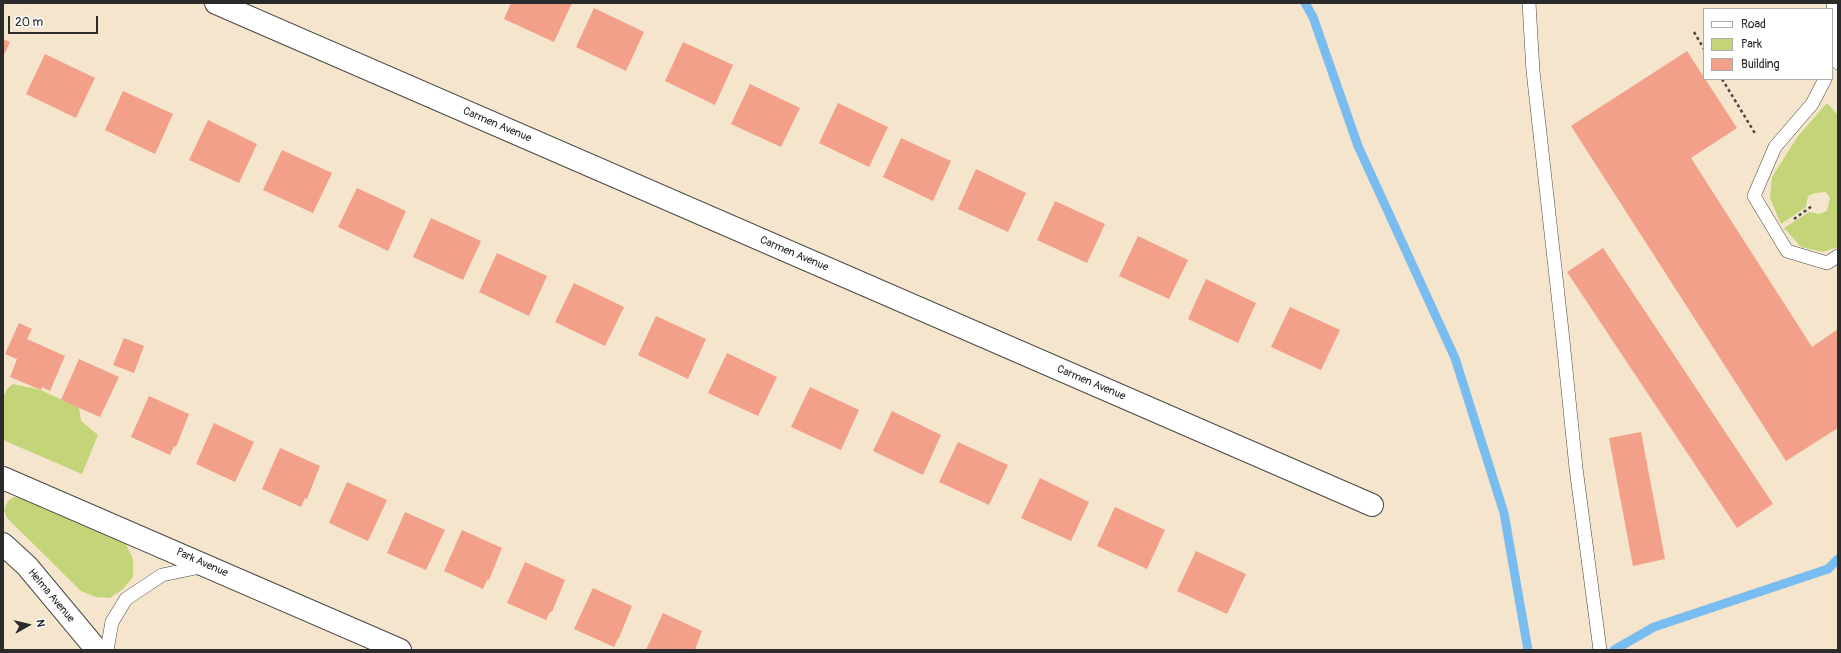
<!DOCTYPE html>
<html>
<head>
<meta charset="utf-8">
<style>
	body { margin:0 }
	#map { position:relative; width:1841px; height:653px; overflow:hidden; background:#f4e5cc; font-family:Pangolin,sans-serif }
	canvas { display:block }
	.frame { position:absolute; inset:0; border:4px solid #2b2b2b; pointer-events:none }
	.legend { position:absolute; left:1703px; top:8px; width:130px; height:72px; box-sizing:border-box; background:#fff; border:1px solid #aaa; margin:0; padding:5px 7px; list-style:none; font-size:12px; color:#2b2b2b }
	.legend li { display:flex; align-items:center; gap:8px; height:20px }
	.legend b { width:20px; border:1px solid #aaa }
	.north { position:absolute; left:8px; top:605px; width:40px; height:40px; -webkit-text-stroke:3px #fff; paint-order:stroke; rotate:82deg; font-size:11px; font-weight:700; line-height:16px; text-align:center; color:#2b2b2b }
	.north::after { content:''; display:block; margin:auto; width:14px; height:18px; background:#2b2b2b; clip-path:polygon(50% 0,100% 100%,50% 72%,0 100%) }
	.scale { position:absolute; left:8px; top:16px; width:90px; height:18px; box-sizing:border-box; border:2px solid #2b2b2b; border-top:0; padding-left:5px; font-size:12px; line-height:14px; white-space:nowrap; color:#2b2b2b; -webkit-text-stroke:3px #fff; paint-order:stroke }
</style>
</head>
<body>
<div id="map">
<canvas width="1841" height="653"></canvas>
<div class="frame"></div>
<ul class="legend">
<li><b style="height:5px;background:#fff"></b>Road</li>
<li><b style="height:11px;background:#c3d578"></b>Park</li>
<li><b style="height:11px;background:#f2a08a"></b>Building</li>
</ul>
<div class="north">N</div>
<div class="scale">20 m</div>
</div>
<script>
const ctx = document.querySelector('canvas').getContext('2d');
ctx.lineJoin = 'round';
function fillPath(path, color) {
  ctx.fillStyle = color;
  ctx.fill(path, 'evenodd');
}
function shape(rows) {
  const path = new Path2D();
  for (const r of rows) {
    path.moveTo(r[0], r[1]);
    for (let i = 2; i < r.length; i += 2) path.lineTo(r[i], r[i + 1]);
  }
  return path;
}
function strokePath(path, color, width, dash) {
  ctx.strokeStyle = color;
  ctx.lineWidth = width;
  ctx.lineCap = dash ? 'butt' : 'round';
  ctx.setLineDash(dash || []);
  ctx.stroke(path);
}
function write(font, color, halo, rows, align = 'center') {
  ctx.font = font + ' Pangolin,sans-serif';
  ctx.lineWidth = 3;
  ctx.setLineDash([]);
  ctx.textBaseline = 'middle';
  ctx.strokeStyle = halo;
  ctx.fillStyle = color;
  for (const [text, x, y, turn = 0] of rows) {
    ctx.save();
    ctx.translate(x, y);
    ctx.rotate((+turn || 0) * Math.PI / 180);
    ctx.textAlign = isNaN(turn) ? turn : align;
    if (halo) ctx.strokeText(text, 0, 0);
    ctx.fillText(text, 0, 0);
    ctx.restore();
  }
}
const green = shape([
	[1827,103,1837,114,1838,119,1838,247,1823,252,1801,247,1784,228,1809,212,1819,214,1827,211,1830,198,1826,192,1815,193,1808,196,1806,207,1781,224,1770,198,1772,177,1798,136],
	[13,384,41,390,79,408,81,421,98,435,82,474,3,440,3,398,7,389],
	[14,497,24,497,126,544,133,559,133,577,123,589,110,598,96,597,81,591,7,518,4,510,8,501]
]);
const stream = shape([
	[1305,3,1313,17,1358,146,1455,358,1504,513,1528,650],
	[1614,650,1654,627,1828,569,1838,559]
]);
const building = shape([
	[511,3,572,3,554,42,504,19],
	[594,8,644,32,626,71,576,47],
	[3,39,10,42,3,57],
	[683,42,733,65,715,105,665,81],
	[1687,51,1737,128,1691,158,1812,347,1838,329,1838,428,1786,461,1571,126],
	[45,54,95,78,76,118,26,94],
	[750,84,800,108,781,147,731,124],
	[123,91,173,114,155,154,105,130],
	[838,103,888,127,869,167,819,143],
	[208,120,257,144,239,183,189,160],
	[901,138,951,161,933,201,883,177],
	[282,150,332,173,313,213,263,190],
	[976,169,1026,193,1008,232,958,209],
	[357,188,406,211,388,251,338,227],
	[1055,201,1105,224,1087,263,1037,240],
	[431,218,481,241,463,280,413,257],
	[1138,236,1188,260,1169,299,1119,276],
	[1603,248,1773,504,1737,528,1567,272],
	[497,253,547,276,529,316,479,292],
	[1206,279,1256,303,1238,343,1188,319],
	[574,283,624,307,605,346,555,322],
	[1290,307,1340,330,1321,370,1271,347],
	[656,316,706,339,688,379,638,355],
	[19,323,32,329,27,339,65,356,50,391,42,387,41,390,10,377,17,359,5,354],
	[124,338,144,346,134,373,113,365],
	[727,353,777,377,758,416,708,393],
	[79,359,119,377,100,417,61,400],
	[810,387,859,410,841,450,791,427],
	[149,396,189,414,176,447,174,446,170,455,131,437],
	[892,411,941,435,923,475,873,451],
	[214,423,254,442,235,482,196,464],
	[1641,432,1665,559,1633,566,1609,438],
	[958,442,1008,465,989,505,939,482],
	[280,448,320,466,307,499,305,498,301,507,262,489],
	[1040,478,1089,502,1071,541,1021,518],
	[347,482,387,500,368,541,329,523],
	[1115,507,1165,530,1147,569,1097,546],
	[405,512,445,530,426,570,387,553],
	[462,530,502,548,489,580,487,580,483,589,444,571],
	[1196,551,1246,574,1227,614,1177,591],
	[525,562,565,580,552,612,550,612,546,620,507,603],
	[593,588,632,606,619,638,618,638,614,647,574,629],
	[663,613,702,631,695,650,646,650]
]);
const path = shape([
	[1694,32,1704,49],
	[1722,79,1756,135],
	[1794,219,1812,206]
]);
const lane = shape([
	[1529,3,1533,71,1562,331,1576,468,1600,650],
	[1833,3,1838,63],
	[1825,79,1812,104,1775,147,1754,196,1787,251,1827,263,1838,256],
	[107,650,112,622,126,599,162,575,205,566]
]);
const street = shape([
	[216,3,1372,505],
	[3,478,400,650],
	[3,544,27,566,97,650]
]);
const streetNames = [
	["Carmen Avenue",497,125,23],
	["Carmen Avenue",794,254,23],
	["Carmen Avenue",1091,383,23],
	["Park Avenue",202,563,24],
	["Helma Avenue",51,596,50]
];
fillPath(green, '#c3d578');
strokePath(stream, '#79bdf0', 9);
fillPath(building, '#f2a08a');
strokePath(lane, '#494743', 14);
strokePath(street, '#494743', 24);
strokePath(path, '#494743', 2.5, [3, 3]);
strokePath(lane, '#fff', 13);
strokePath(street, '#fff', 22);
write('11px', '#2b2b2b', '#fff', streetNames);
</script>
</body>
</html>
